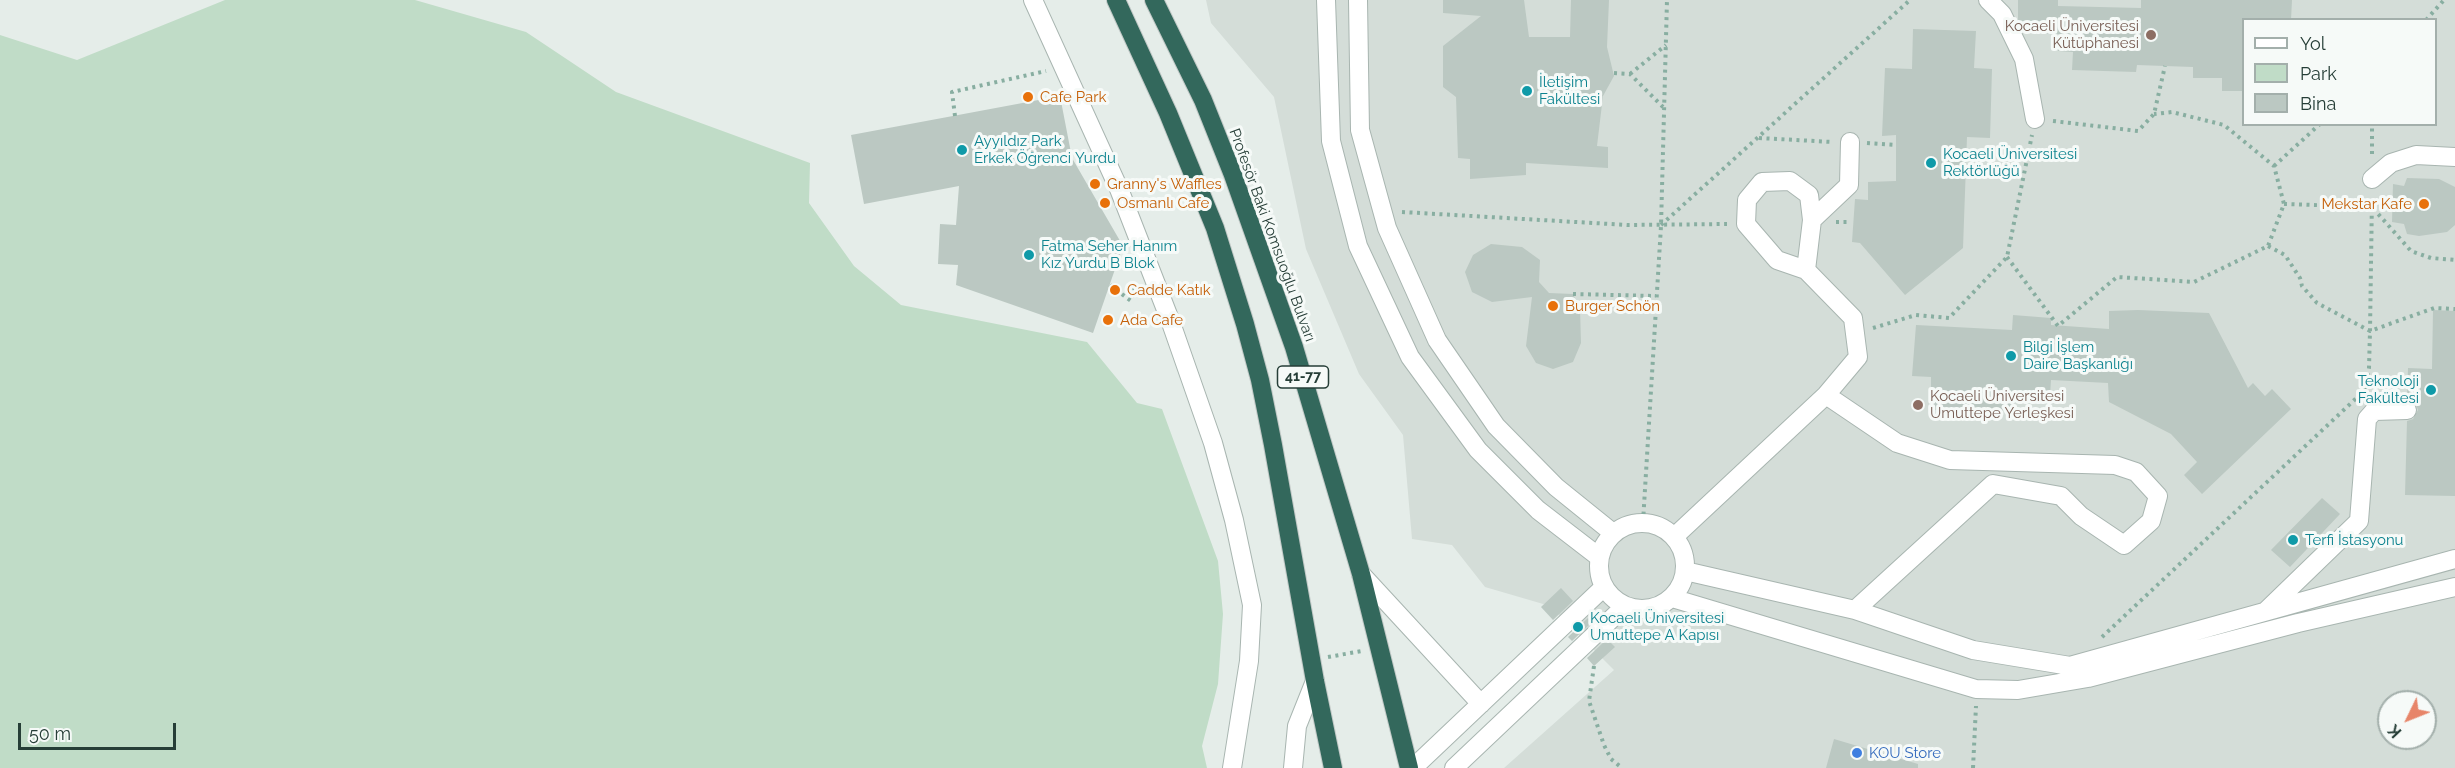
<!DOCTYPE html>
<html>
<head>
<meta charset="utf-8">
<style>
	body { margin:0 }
	#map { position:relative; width:2455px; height:768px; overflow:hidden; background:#e5ede9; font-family:Raleway,sans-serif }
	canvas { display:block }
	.legend { position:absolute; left:2242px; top:18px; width:195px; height:108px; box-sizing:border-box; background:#f6faf8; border:2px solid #a3afab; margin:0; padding:8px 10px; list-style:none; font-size:18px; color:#263e37 }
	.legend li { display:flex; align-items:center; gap:12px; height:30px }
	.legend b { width:30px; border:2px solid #a3afab }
	.north { position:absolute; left:2377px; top:690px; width:60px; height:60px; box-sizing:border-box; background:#f6faf8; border:2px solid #a3afab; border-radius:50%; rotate:227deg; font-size:16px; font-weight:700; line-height:24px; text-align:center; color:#263e37 }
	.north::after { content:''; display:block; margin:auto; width:21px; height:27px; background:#e78569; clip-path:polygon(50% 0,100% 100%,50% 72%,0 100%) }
	.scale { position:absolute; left:18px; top:723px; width:158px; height:27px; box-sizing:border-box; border:3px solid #263e37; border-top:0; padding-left:8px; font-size:18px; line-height:21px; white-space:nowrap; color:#263e37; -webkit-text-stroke:4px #f6faf8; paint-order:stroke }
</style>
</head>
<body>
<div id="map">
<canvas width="2455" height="768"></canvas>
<ul class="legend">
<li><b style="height:8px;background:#fff"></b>Yol</li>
<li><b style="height:16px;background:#c0dcc7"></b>Park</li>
<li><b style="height:16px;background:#bbc8c2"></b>Bina</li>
</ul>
<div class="north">K</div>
<div class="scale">50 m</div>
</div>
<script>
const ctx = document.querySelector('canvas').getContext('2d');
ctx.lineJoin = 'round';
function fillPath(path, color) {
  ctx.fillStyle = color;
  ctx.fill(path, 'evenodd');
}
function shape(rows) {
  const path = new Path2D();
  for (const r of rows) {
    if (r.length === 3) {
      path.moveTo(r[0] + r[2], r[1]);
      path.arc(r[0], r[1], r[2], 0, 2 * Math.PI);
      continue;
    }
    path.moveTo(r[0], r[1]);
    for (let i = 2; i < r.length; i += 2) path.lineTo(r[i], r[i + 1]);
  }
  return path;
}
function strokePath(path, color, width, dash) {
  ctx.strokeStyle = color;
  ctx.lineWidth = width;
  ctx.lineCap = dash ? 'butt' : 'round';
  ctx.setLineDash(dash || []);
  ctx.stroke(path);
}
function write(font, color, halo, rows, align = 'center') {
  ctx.font = font + ' Raleway,sans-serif';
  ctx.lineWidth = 6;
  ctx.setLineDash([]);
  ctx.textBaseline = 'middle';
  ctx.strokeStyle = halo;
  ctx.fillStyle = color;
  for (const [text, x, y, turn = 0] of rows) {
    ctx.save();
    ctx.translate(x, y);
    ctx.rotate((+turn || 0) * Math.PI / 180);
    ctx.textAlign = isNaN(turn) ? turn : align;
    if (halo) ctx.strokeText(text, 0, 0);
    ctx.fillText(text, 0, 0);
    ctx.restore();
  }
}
const built = shape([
	[1206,0,2455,0,2455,768,1504,768,1614,670,1550,606,1485,587,1452,545,1412,539,1403,435,1359,374,1306,249,1274,97,1211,23],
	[2244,20,2436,20,2436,124,2244,124],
	[2389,702,2425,702,2425,738,2389,738]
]);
const green = shape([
	[225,0,415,0,526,32,616,92,810,163,809,203,854,266,901,305,1087,342,1137,403,1162,409,1218,561,1223,614,1218,684,1202,746,1207,768,0,768,0,35,77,60]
]);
const building = shape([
	[1443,0,1524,0,1529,37,1570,37,1571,0,1609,0,1607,47,1614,76,1603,96,1597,146,1608,147,1608,168,1526,163,1526,175,1470,179,1470,159,1458,158,1456,97,1443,87,1443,46,1481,16,1443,13],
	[2018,0,2058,0,2058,6,2141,8,2141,0,2292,0,2291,20,2244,20,2244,91,2222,91,2222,78,2193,78,2193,67,2137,65,2136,72,2072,70,2073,52,2058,51,2059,34,2023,32,2018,21],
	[1913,29,1976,31,1974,68,1992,69,1990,138,1967,137,1963,248,1905,295,1860,243,1852,242,1855,199,1868,200,1868,182,1896,181,1896,135,1882,136,1885,68,1912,69],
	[1060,96,1072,158,1123,246,1093,333,956,285,958,265,938,264,940,224,956,225,959,186,864,204,851,135],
	[2407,178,2439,179,2455,187,2455,225,2447,232,2419,236,2407,234,2404,224,2392,222,2393,184,2404,186],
	[1491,244,1522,247,1540,260,1539,282,1549,293,1573,294,1580,309,1581,343,1573,362,1553,369,1536,363,1526,346,1532,297,1492,302,1472,292,1465,272,1473,255],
	[2138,310,2209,313,2248,388,2253,383,2265,396,2272,389,2291,409,2202,494,2184,475,2197,462,2171,434,2109,402,2108,383,2051,380,2050,396,2013,395,2011,411,1931,410,1931,377,1912,376,1916,325,2012,330,2013,315,2051,318,2051,325,2109,329,2109,311],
	[2433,310,2455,311,2455,496,2405,495,2407,421,2413,419,2418,410,2416,404,2407,399,2408,368,2432,369],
	[2322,498,2340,514,2290,567,2271,550],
	[1561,588,1573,601,1553,620,1541,607],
	[1588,618,1592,622,1572,641,1568,637],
	[1607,639,1615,647,1594,666,1587,658],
	[1834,739,1918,764,1918,768,1826,768]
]);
const path = shape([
	[2426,20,2444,0],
	[1614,73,1630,74,1663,107],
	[1630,74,1666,45],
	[955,116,952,92,1046,71],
	[2053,121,2138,131,2154,114,2165,66],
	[1759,138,1833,142],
	[1867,143,1896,145],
	[2372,154,2372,124],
	[2274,166,2320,124],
	[2284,204,2372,207,2411,251,2431,258,2455,260],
	[1402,212,1628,225,1727,224],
	[1836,222,1850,222],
	[1661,225,1910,0],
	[2268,246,2285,255,2300,278,2302,286,2317,303,2370,331,2434,308,2455,309],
	[2007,257,2058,326,2117,277,2194,282,2268,246,2284,204,2274,166,2224,125,2172,112,2154,114],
	[1110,285,1131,301,1136,284],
	[1573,294,1656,296],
	[1873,328,1916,315,1949,318,2007,257,2032,135],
	[1643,522,1661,226,1667,0],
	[2102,637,2365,390,2369,368,2370,331,2372,197],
	[1328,657,1362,651],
	[1594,666,1589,701,1604,745,1611,759,1622,768],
	[1973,768,1976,706]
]);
const minor = shape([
	[1033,0,1119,189,1170,320,1213,443,1234,520,1252,605,1249,661,1232,768],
	[1326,0,1331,141,1358,246,1410,357,1478,450,1538,510,1599,557],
	[1358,0,1360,130,1387,228,1437,340,1496,426,1556,487,1613,533],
	[1988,0,2002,14,2024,59,2035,119],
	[2372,179,2391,163,2416,155,2455,157],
	[1812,220,1849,185,1850,142],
	[1826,395,1897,443,1950,460,2115,465,2136,472,2158,496,2151,521,2124,545,2081,516,2061,496,1993,484,1855,610],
	[1642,566,43],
	[1674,537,1826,395,1858,357,1853,318,1806,270,1812,220,1809,195,1790,181,1762,182,1747,200,1746,224,1777,260,1806,270],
	[1685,571,1855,610,1973,650,2070,666,2455,559],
	[1361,574,1481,704],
	[1672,598,1976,689,2018,690,2088,678,2298,623,2455,587],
	[2267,610,2359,521,2367,419,2374,411,2407,410],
	[1293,768,1297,726,1315,681],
	[1413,768,1604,587],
	[1454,768,1624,607]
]);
const highway = shape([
	[1116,0,1168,113,1215,228,1245,324,1260,380,1273,445,1315,681,1333,768],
	[1154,0,1203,100,1233,175,1294,347,1361,574,1409,768]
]);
const markers = [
	[2151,35,6,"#8d6e63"],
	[1527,91,6,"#0f9aa8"],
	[1028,97,6,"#e8710a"],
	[962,150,6,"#0f9aa8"],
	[1931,163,6,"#0f9aa8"],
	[1095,184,6,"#e8710a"],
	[1105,203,6,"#e8710a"],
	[2424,204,6,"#e8710a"],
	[1029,255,6,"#0f9aa8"],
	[1115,290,6,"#e8710a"],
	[1553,306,6,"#e8710a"],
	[1108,320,6,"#e8710a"],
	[2011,356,6,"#0f9aa8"],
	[2431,390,6,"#0f9aa8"],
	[1918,405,6,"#8d6e63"],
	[2293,540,6,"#0f9aa8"],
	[1578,627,6,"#0f9aa8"],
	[1857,753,6,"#3f7fe0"]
];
const shields = [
	[1303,377,51]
];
const shieldNames = [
	["41-77",1303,377]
];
const educationNames = [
	["Kocaeli Üniversitesi",2139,26],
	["Kütüphanesi",2139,43],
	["Kocaeli Üniversitesi",1930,396,"left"],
	["Umuttepe Yerleşkesi",1930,413,"left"]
];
const cultureNames = [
	["İletişim",1539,82],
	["Fakültesi",1539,99],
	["Ayyıldız Park",974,141],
	["Erkek Öğrenci Yurdu",974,158],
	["Kocaeli Üniversitesi",1943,154],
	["Rektörlüğü",1943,171],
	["Fatma Seher Hanım",1041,246],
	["Kız Yurdu B Blok",1041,263],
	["Bilgi İşlem",2023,347],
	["Daire Başkanlığı",2023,364],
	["Teknoloji",2419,381,"right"],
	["Fakültesi",2419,398,"right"],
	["Terfi İstasyonu",2305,540],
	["Kocaeli Üniversitesi",1590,618],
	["Umuttepe A Kapısı",1590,635]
];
const foodNames = [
	["Cafe Park",1040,97],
	["Granny's Waffles",1107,184],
	["Osmanlı Cafe",1117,203],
	["Mekstar Kafe",2412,204,"right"],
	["Cadde Katık",1127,290],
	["Burger Schön",1565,306],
	["Ada Cafe",1120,320]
];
const streetNames = [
	["Profesör Baki Komsuoğlu Bulvarı",1272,235,70]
];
const shopNames = [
	["KOU Store",1869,753]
];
fillPath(built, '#d4ddd8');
fillPath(green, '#c0dcc7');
fillPath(building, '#bbc8c2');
strokePath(minor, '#a8b5b0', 20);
strokePath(highway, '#c2c9c7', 20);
strokePath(path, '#88aea1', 4, [3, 4.5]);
strokePath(minor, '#fff', 18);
strokePath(highway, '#33685c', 18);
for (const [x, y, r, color] of markers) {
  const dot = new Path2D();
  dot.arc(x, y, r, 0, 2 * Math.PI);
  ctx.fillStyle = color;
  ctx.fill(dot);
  strokePath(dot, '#f6faf8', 2);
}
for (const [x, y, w] of shields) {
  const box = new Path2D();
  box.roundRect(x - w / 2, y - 11, w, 22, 4.5);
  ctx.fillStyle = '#f6faf8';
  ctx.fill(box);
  strokePath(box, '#263e37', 1.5);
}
write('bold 14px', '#263e37', null, shieldNames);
write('15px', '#785e54', '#f6faf8', educationNames, 'right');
write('15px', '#0d838f', '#f6faf8', cultureNames, 'left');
write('15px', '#c56008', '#f6faf8', foodNames, 'left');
write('15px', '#263e37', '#f6faf8', streetNames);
write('15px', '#366cbe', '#f6faf8', shopNames, 'left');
</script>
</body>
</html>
